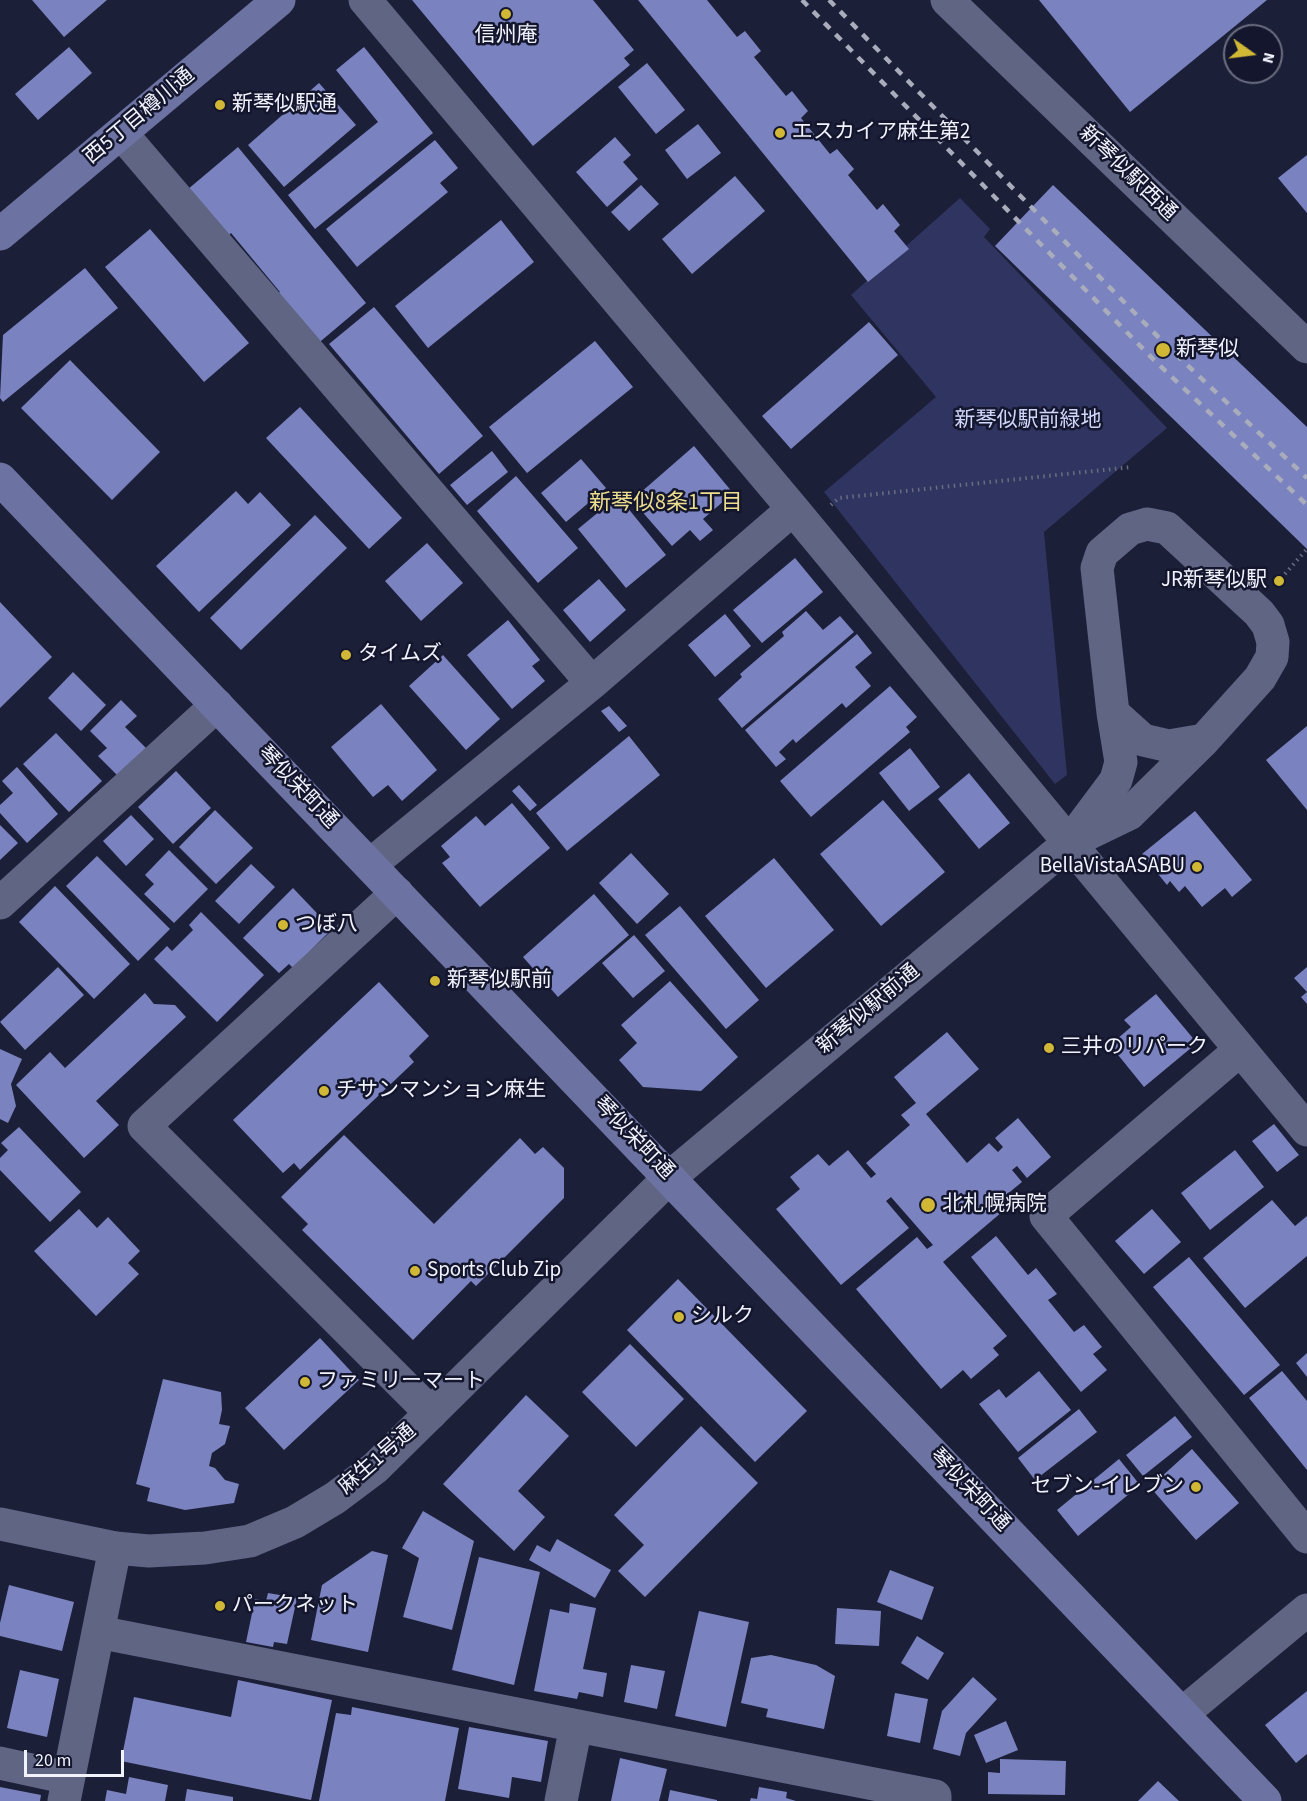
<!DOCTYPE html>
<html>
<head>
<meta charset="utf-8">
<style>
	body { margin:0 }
	#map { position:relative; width:1307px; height:1801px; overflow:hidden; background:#1c1f38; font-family:"Source Sans 3",sans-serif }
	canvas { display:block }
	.north { position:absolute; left:1223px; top:24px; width:60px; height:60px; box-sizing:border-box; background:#13162d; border:2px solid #6b6e80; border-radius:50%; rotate:104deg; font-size:16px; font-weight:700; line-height:24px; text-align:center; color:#f0f2fc }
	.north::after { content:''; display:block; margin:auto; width:21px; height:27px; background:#d1b736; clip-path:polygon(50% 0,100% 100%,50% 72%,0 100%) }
	.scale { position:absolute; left:24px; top:1750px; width:100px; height:27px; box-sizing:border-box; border:3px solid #f0f2fc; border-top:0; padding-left:8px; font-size:18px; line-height:21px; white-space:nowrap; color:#f0f2fc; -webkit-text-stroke:4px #13162d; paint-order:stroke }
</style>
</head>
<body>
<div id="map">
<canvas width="1307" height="1801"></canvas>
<div class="north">N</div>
<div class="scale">20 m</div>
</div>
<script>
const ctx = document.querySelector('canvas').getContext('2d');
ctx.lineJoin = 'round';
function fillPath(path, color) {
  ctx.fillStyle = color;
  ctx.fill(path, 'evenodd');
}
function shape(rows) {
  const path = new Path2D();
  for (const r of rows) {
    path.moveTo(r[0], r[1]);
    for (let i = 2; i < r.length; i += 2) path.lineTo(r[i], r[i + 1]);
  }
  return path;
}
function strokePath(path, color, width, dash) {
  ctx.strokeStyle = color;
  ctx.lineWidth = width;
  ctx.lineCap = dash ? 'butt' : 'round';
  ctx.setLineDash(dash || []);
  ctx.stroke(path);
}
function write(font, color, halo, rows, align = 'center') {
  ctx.font = font + ' "Source Sans 3","Noto Sans JP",sans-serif';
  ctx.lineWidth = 5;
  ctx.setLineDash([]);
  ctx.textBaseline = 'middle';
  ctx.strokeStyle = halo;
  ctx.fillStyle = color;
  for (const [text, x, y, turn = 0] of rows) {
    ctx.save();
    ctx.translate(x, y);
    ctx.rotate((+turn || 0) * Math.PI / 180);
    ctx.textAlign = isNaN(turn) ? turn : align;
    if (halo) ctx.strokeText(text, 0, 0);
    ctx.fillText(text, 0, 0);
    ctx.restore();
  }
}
const green = shape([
	[960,198,990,229,984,237,1167,428,1044,532,1067,775,1055,784,824,492,936,397,851,295]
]);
const building = shape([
	[32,0,107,0,64,37],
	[412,0,593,0,634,50,624,58,630,65,533,146],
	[638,0,707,0,737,37,745,31,761,51,754,57,786,96,792,91,808,111,801,118,830,154,837,149,854,169,848,175,877,210,883,204,900,225,894,231,909,249,868,282],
	[1039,0,1267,0,1130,112],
	[69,47,92,73,38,120,15,94],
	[364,47,433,133,315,229,288,195,378,122,336,70],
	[647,63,685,110,656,134,618,87],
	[319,83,356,125,284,187,248,145],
	[698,124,721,153,687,179,665,150],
	[615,137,631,155,623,162,638,179,607,207,576,172],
	[435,140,458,168,440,183,448,192,357,267,326,229],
	[238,147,366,303,315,346,274,296,280,292,231,233,227,237,187,190],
	[1307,155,1307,213,1278,178],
	[735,176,765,211,692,274,662,239],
	[641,185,659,204,629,231,611,212],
	[1053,185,1307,427,1307,549,995,246],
	[501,220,534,262,428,348,395,306],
	[150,229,249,343,204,382,105,267],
	[85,268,118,308,3,402,0,398,3,335],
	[374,307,483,436,439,474,329,344],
	[869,322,898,355,791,449,762,416],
	[595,341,633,387,527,473,489,427],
	[70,360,160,452,112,500,21,408],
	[300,407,402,518,369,549,266,438],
	[694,446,733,493,703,519,713,530,700,541,690,530,672,546,632,500],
	[492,451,508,472,467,505,450,485],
	[581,459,606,488,566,522,541,493],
	[516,476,578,548,538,583,477,511],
	[236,491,248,504,260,492,291,525,199,612,156,566],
	[618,496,666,555,626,588,578,529],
	[315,515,347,548,241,650,210,618],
	[427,543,463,583,421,621,385,581],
	[795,558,823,592,762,643,733,610],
	[599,579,626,610,590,642,563,610],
	[0,602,52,657,0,708],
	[806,611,823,630,840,616,854,632,742,728,718,699,742,677,740,674,784,636,782,632],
	[725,614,751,646,715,677,688,645],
	[508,620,540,660,532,666,545,681,512,709,467,655],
	[857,634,872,653,855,667,871,686,846,708,842,703,796,743,793,739,779,752,786,759,776,767,745,730],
	[443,655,500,719,466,750,409,686],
	[73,672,106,705,81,731,48,698],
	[890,686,917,717,906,727,910,732,811,817,780,781],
	[121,700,137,716,125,727,146,748,118,776,98,756,107,748,90,731],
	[381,704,437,770,402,801,388,785,373,797,331,747],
	[609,706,627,726,619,732,601,711],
	[1307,726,1307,810,1266,760],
	[56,733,102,781,69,812,23,764],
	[629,736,660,775,567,851,536,813],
	[910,748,940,787,909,811,879,773],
	[17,767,58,814,27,843,0,813,0,805,13,793,2,781],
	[176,771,211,808,173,844,138,807],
	[969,773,1010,823,979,849,938,799],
	[519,785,537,805,530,811,512,791],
	[883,800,945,872,881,926,820,854],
	[512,803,550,848,480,907,442,863,450,857,441,846,476,816,485,826],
	[215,810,253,848,216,884,179,847],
	[1195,811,1252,880,1232,897,1225,888,1202,907,1185,886,1179,892,1170,881,1167,885,1142,854],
	[131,815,154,839,126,866,103,841],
	[0,825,18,843,0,860],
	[169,850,208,889,174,923,144,894,154,884,145,875],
	[631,853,669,894,637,924,599,883],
	[97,856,170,929,138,961,66,886],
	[774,858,834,930,766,988,705,916],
	[251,864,275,887,239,924,215,901],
	[55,886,130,964,94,999,19,922],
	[293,888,332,929,293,968,289,964,279,973,243,938],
	[594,894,629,935,558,997,523,957],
	[680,906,759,1000,726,1029,645,935],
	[201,912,264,975,217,1022,154,959,167,946,172,951,193,930,189,925],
	[634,935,665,971,633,998,602,963],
	[58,967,84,995,25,1050,0,1022],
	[1307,967,1307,1004,1301,997,1307,992,1294,978],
	[670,981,738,1057,701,1091,643,1087,619,1060,637,1043,621,1025],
	[379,982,429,1036,409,1056,414,1062,300,1170,294,1163,283,1173,233,1120],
	[145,993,154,1004,175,1005,186,1017,96,1101,119,1125,84,1158,16,1085,50,1052,65,1068],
	[1156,994,1197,1043,1144,1087,1110,1045,1131,1027,1124,1020],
	[947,1032,979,1069,926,1114,967,1163,989,1143,998,1152,1003,1147,995,1138,1018,1118,1051,1157,1027,1178,1017,1166,1012,1170,1022,1182,995,1204,1002,1212,943,1262,1007,1336,993,1348,999,1355,971,1379,963,1370,941,1389,856,1289,917,1237,927,1249,933,1245,891,1197,886,1201,909,1228,841,1285,776,1209,800,1189,790,1177,818,1154,829,1166,848,1150,871,1178,876,1174,866,1163,910,1125,901,1115,916,1103,894,1077],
	[0,1049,22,1059,11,1084,16,1106,8,1123,0,1119],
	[1274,1124,1299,1155,1277,1172,1252,1141],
	[19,1127,81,1192,50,1222,0,1170,0,1158,8,1150,1,1143],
	[344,1135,434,1224,520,1138,535,1154,543,1147,564,1168,564,1198,476,1286,471,1281,413,1340,302,1230,308,1224,281,1197],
	[1235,1150,1264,1187,1210,1230,1181,1193],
	[1272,1200,1295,1226,1307,1216,1307,1256,1245,1308,1203,1258],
	[79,1209,97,1228,108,1217,140,1251,128,1263,139,1274,96,1316,34,1251],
	[1152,1209,1181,1242,1144,1274,1115,1241],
	[996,1236,1028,1275,1036,1268,1057,1294,1048,1300,1074,1332,1084,1325,1102,1347,1093,1354,1107,1370,1081,1392,971,1257],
	[1189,1257,1280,1365,1244,1395,1153,1287],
	[678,1279,807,1411,755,1462,627,1330],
	[320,1338,359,1380,284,1450,245,1408],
	[630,1344,684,1399,636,1447,582,1392],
	[1307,1353,1307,1377,1296,1363],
	[1039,1371,1071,1410,1018,1452,979,1404,999,1389,1006,1398],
	[1282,1371,1307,1401,1307,1470,1249,1398],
	[163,1379,221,1392,222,1410,219,1424,230,1426,225,1444,212,1453,209,1466,215,1468,225,1480,239,1484,234,1503,185,1510,147,1501,150,1488,136,1484],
	[526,1395,569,1436,518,1491,545,1517,514,1551,443,1484],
	[1079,1409,1097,1432,1035,1480,1018,1458],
	[1175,1416,1192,1437,1143,1476,1126,1455],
	[701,1426,758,1483,645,1597,618,1571,644,1545,614,1515],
	[1192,1449,1239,1503,1196,1540,1150,1487],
	[1119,1459,1140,1485,1078,1536,1057,1510],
	[423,1511,474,1541,452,1630,403,1617,419,1558,402,1548],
	[557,1539,611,1570,595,1598,529,1560,537,1545,550,1552],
	[372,1551,388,1555,368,1652,311,1640,322,1585],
	[479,1557,540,1572,514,1685,452,1670],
	[890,1570,934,1587,922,1620,877,1602],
	[9,1585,74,1602,62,1651,0,1636,0,1623],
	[268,1593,297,1598,287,1644,274,1642,273,1647,246,1642,255,1599,266,1601],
	[570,1603,596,1608,583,1669,607,1673,603,1697,579,1692,577,1699,534,1691,550,1609,569,1613],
	[837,1608,881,1611,879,1646,835,1644],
	[699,1611,749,1622,726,1727,675,1716],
	[917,1636,944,1653,928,1680,901,1663],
	[771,1655,816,1665,835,1676,824,1729,766,1717,768,1709,741,1703,751,1658],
	[631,1665,665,1671,657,1709,624,1702],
	[20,1670,59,1679,47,1737,7,1728],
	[973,1677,997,1699,966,1733,960,1756,933,1749,942,1711],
	[238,1680,332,1700,311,1800,121,1761,134,1697,231,1717],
	[1307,1691,1307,1754,1296,1763,1265,1725],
	[895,1693,928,1699,920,1743,887,1736],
	[352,1707,459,1728,445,1801,319,1801,336,1713,351,1715],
	[1006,1721,1018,1750,986,1763,974,1735],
	[469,1727,548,1741,541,1782,512,1777,509,1798,458,1789],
	[620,1758,667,1769,659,1801,611,1801],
	[1000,1759,1066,1761,1065,1795,988,1794,988,1772,1000,1773],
	[129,1777,168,1785,165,1801,105,1801,107,1790,126,1794],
	[1158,1781,1179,1801,1138,1801],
	[0,1787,41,1795,40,1801,0,1801],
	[759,1787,787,1792,786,1798,796,1801,750,1801,751,1798,757,1799],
	[187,1789,233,1797,233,1801,185,1801],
	[670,1790,717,1800,717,1801,668,1801]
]);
const path = shape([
	[831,505,839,498,1132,467],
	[1285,574,1307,549]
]);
const minor = shape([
	[365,0,793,509,1307,1130],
	[947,0,1307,347],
	[121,133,592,683],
	[1147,524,1167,528,1259,613,1268,625,1273,642,1272,657,1260,678,1204,740,1129,814,1069,843,1116,780,1121,762,1113,713,1097,568,1102,553,1130,529,1147,524],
	[1113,713,1143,740,1169,746,1204,740],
	[370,865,592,683,793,509],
	[397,893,144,1126,431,1413],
	[0,903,217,705],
	[1240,1050,1046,1216,1307,1537],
	[98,1632,935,1796,935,1801],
	[1182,1714,1307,1610],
	[0,1763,68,1778],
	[64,1801,115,1548],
	[561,1801,576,1726]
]);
const tertiary = shape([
	[0,1524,115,1548,149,1551,205,1548,250,1541,295,1522,335,1498,375,1468,670,1177,1069,843]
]);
const secondary = shape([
	[0,234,279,0],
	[0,479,1265,1801]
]);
const rail = shape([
	[802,0,1154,360,1307,505],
	[829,0,1167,346,1307,478]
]);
const markers = [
	[506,14,6,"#d1b736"],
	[220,105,6,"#d1b736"],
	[780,133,6,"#d1b736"],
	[1163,350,8,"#d1b736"],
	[1279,581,6,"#d1b736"],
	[346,655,6,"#d1b736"],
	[1197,867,6,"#d1b736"],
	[283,925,6,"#d1b736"],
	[435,981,6,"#d1b736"],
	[1049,1048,6,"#d1b736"],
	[324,1091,6,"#d1b736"],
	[928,1205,8,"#d1b736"],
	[415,1271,6,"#d1b736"],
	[679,1317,6,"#d1b736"],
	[305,1382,6,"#d1b736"],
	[1196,1487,6,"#d1b736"],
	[220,1606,6,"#d1b736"]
];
const poiNames = [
	["信州庵",506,36,"center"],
	["新琴似駅通",232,105],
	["エスカイア麻生第2",792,133],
	["新琴似",1176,350],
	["JR新琴似駅",1267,581,"right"],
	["タイムズ",358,655],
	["BellaVistaASABU",1185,867,"right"],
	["つぼ八",295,925],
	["新琴似駅前",447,981],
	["三井のリパーク",1061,1048],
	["チサンマンション麻生",336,1091],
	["北札幌病院",942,1205],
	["Sports Club Zip",427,1271],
	["シルク",691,1317],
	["ファミリーマート",317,1382],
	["セブン-イレブン",1184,1487,"right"],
	["パークネット",232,1606]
];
const streetNames = [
	["西5丁目樽川通",140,117,-40],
	["新琴似駅西通",1127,174,44],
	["琴似栄町通",297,788,46],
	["新琴似駅前通",869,1010,-40],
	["琴似栄町通",633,1139,46],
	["麻生1号通",378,1460,-41],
	["琴似栄町通",969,1491,46]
];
const parkNames = [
	["新琴似駅前緑地",1028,421]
];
const neighbourhoodNames = [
	["新琴似8条1丁目",666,504]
];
fillPath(green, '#303460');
fillPath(building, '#7a83c0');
strokePath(path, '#6a6d80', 4, [1.5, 4.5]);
strokePath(minor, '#606583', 33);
strokePath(tertiary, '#606583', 33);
strokePath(secondary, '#6c72a1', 33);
strokePath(rail, '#a9acbb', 4.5, [8, 8]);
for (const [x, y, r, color] of markers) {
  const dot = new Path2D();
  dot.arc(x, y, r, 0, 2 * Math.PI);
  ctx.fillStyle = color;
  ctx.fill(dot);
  strokePath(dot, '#13162d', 2);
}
write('21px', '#f0f2fc', '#13162d', poiNames, 'left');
write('21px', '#f0f2fc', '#13162d', streetNames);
write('21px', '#d0d6f9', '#13162d', parkNames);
write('22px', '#eddd8e', '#13162d', neighbourhoodNames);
</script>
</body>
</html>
